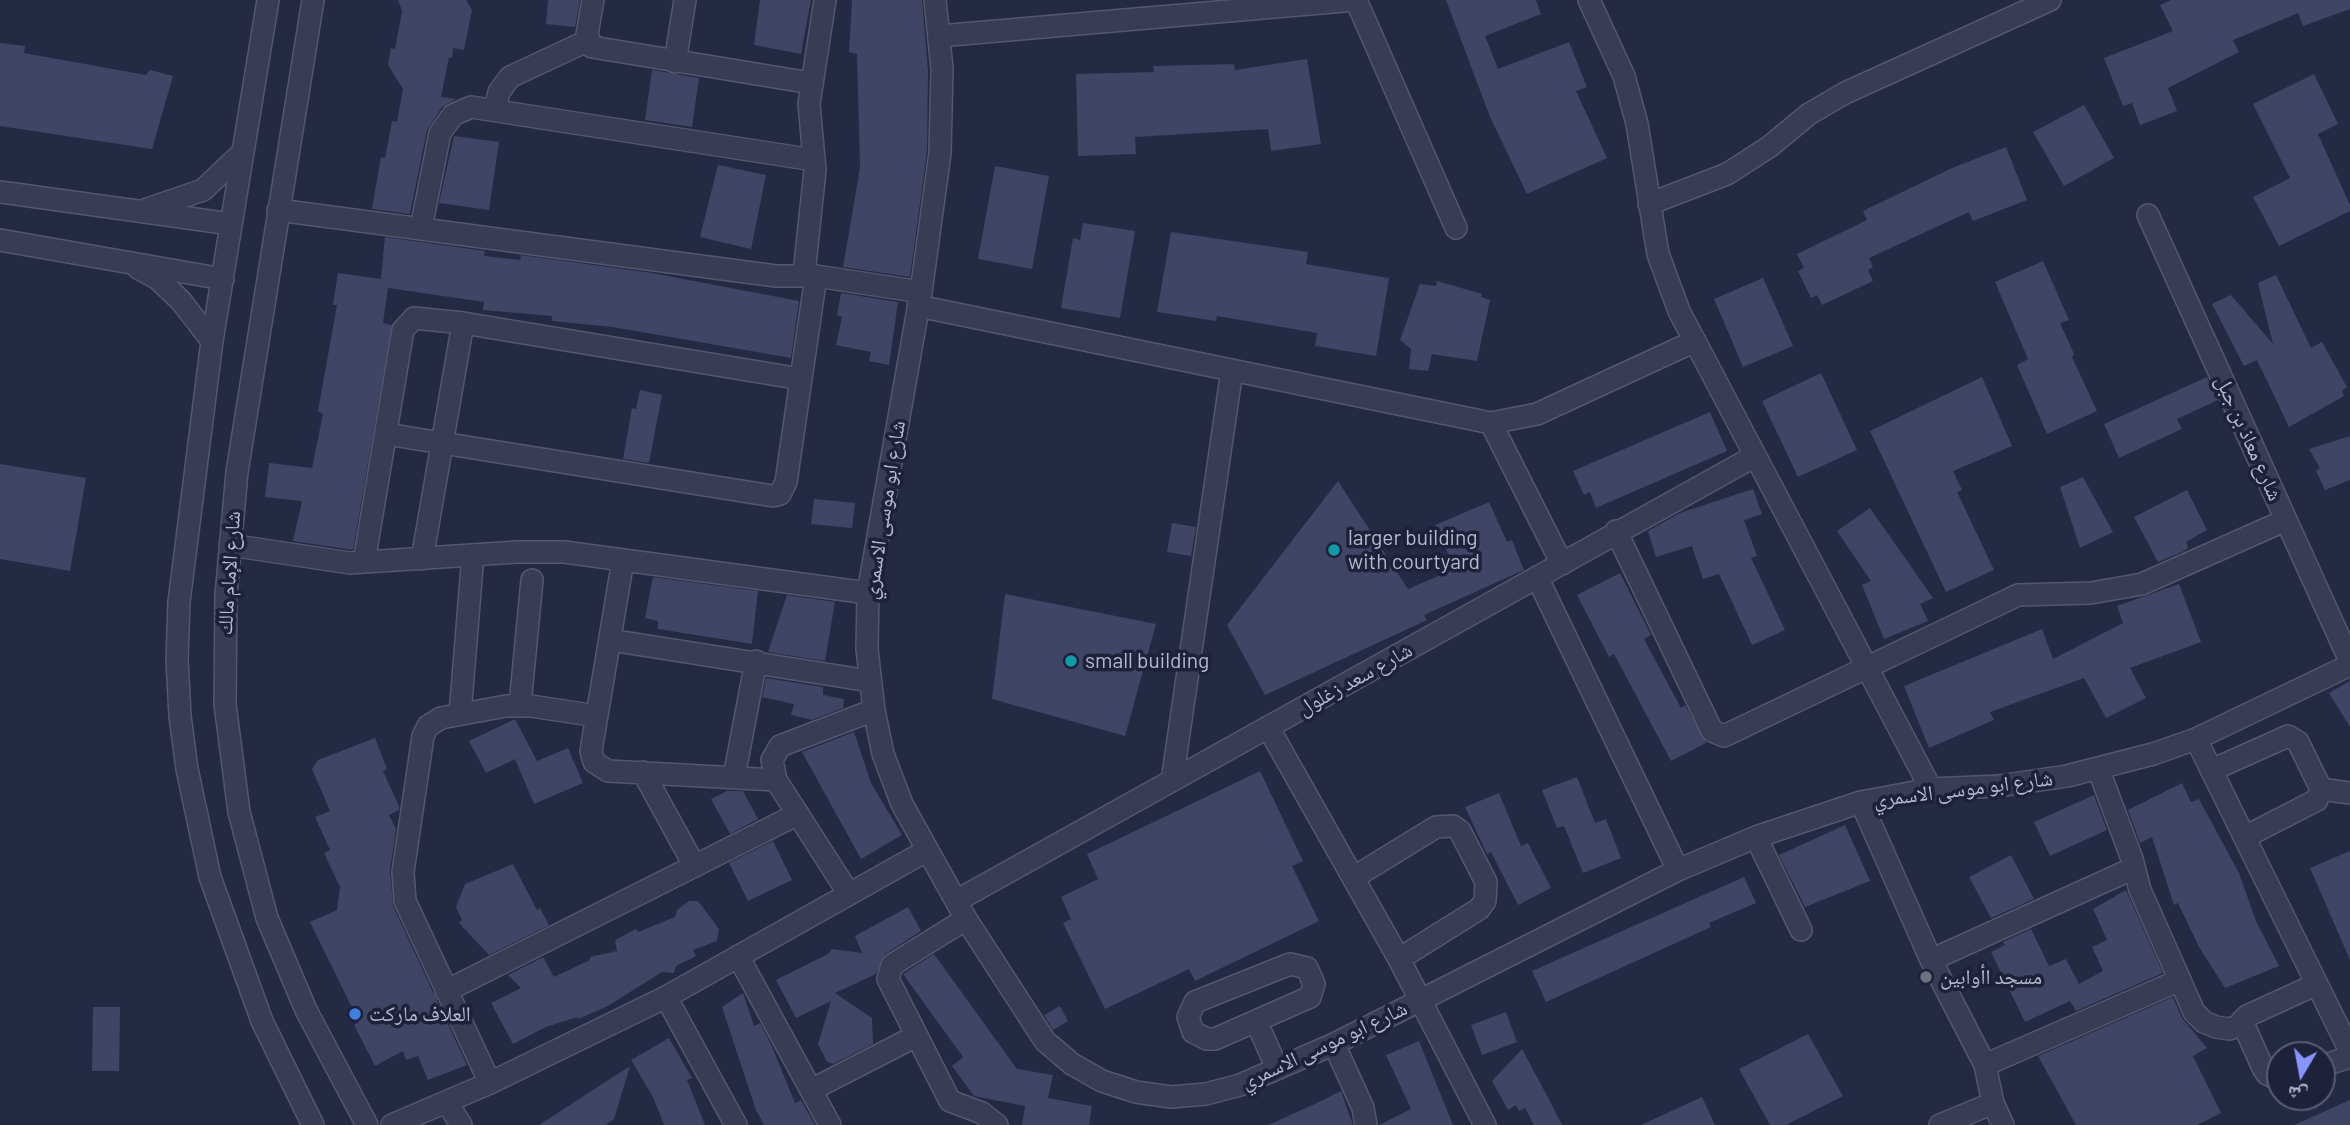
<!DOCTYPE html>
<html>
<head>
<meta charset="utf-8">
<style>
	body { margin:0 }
	#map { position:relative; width:2350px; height:1125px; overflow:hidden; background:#242944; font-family:Barlow,"Noto Naskh Arabic",sans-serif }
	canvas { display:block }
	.north { position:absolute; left:2266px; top:1041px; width:70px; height:70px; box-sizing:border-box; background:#1d2139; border:2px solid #5a5d74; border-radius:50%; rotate:190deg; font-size:19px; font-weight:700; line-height:28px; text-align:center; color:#b6b8cd }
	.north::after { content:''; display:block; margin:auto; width:24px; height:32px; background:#8995ff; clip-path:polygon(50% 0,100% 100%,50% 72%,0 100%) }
</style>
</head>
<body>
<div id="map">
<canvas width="2350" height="1125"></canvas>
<div class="north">ش</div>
</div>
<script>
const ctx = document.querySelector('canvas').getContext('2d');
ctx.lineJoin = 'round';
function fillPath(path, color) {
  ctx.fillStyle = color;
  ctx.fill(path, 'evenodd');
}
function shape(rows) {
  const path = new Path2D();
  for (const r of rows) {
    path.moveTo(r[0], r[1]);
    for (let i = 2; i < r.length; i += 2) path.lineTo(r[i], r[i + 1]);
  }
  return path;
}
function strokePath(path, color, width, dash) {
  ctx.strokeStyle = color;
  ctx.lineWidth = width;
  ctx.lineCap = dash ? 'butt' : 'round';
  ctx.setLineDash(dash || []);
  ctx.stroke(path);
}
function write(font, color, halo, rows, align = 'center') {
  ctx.font = font + ' Barlow,"Noto Naskh Arabic",sans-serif';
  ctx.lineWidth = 7;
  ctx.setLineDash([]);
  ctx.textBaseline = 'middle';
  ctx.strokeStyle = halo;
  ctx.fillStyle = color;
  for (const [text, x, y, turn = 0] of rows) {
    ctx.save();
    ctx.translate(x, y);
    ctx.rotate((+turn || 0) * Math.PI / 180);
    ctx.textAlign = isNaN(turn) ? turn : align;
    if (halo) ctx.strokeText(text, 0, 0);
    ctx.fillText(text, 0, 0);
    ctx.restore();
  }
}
const building = shape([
	[398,0,466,0,472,10,464,50,453,48,452,58,449,57,441,97,456,99,442,107,427,130,410,214,372,209,381,157,385,158,392,121,397,122,403,89,388,65,391,48,395,49,402,11],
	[548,0,580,0,575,27,546,24],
	[760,0,811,0,801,54,754,45],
	[852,0,922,0,928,70,927,152,910,277,843,267,860,168,857,54,849,52],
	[1446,0,1536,0,1541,14,1485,36,1498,69,1569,42,1587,87,1576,91,1607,158,1527,194,1490,117],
	[2171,0,2350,0,2350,9,2303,26,2298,13,2233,40,2239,52,2168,88,2177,111,2140,125,2132,103,2123,106,2104,58,2173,31,2160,5],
	[0,43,25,46,24,53,146,75,150,70,173,76,152,149,0,126],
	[1307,59,1321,144,1271,151,1268,129,1135,137,1136,154,1078,156,1076,74,1154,72,1153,66,1234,64,1235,70],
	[652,70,699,78,692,127,645,120],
	[2314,74,2338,124,2318,134,2350,205,2350,211,2279,246,2253,197,2290,178,2253,104],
	[2084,105,2114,158,2064,186,2033,132],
	[454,136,499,142,489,210,439,203],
	[2006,147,2027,200,1973,221,1969,212,1869,258,1873,267,1868,270,1873,281,1822,305,1817,295,1811,298,1798,271,1804,268,1797,254,1867,220,1863,211,1952,168],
	[718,165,766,175,751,249,700,237],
	[995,166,1049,176,1032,269,978,259],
	[1083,223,1135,231,1120,318,1061,308,1073,238,1080,240],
	[1171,232,1308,252,1306,264,1389,278,1376,356,1315,346,1317,333,1217,316,1216,321,1157,312],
	[385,237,485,251,484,256,520,260,521,255,652,273,799,301,791,358,613,327,552,321,552,316,483,310,484,302,388,288,383,323,392,325,353,550,293,541,302,501,265,497,269,463,312,468,323,414,318,411,337,305,333,305,338,273,381,279],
	[2043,261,2069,320,2060,323,2074,354,2072,357,2097,411,2047,434,2017,365,2028,359,1995,282],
	[2276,275,2311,348,2322,342,2347,387,2342,391,2344,396,2289,427,2257,360,2244,366,2212,304,2231,295,2273,344,2258,283],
	[1763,278,1793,346,1743,367,1714,299],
	[1437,281,1482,294,1481,297,1490,300,1477,361,1432,354,1428,371,1409,369,1411,349,1400,340,1420,284,1436,286],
	[841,293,898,302,889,365,869,361,871,352,836,345,842,317,837,315],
	[1821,373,1857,450,1798,477,1762,401],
	[1982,377,2012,446,1953,471,1962,490,1957,492,1994,570,1946,592,1870,431],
	[2207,377,2218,400,2177,419,2182,429,2119,458,2104,424],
	[640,390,662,395,649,463,623,459,632,408,636,409],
	[1710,412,1727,451,1596,508,1590,492,1584,495,1573,471],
	[2350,436,2350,480,2325,490,2316,471,2320,468,2309,449],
	[0,464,86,478,70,571,0,559],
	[2083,477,2113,532,2080,548,2060,487],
	[1338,481,1408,589,1455,569,1435,525,1489,502,1507,542,1512,540,1524,570,1424,615,1427,620,1265,695,1227,625],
	[1753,489,1762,514,1744,520,1757,556,1751,558,1785,630,1752,645,1719,574,1703,579,1692,546,1656,557,1648,531,1680,513],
	[2187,490,2207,530,2186,542,2188,548,2184,551,2158,562,2134,517],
	[814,499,855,503,852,528,811,524],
	[1870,508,1933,598,1920,604,1928,621,1884,639,1862,585,1871,581,1837,531],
	[1172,523,1196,527,1191,556,1167,552],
	[1620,573,1651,635,1644,639,1681,708,1685,705,1706,743,1671,761,1614,654,1609,657,1577,595],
	[653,577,758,591,752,644,658,629,658,621,645,618],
	[2179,584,2201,642,2130,668,2146,698,2106,718,2084,678,1990,712,1994,720,1929,748,1904,686,2042,629,2053,659,2123,623,2117,606],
	[1005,594,1156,624,1125,736,992,699],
	[787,595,835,602,825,661,768,652],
	[766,678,823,687,823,695,844,699,843,708,812,720,791,715,794,704,762,697],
	[2350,681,2350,727,2329,693],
	[515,719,537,761,568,748,583,783,534,804,515,759,486,773,469,741],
	[854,732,871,783,902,835,861,859,802,752],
	[375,738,387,769,383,771,399,806,399,810,389,815,396,829,390,870,393,906,467,1065,428,1080,418,1056,406,1060,403,1051,375,1066,354,1025,359,1022,310,922,337,910,340,887,324,853,330,850,315,817,330,811,312,769,318,760],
	[1260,771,1303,861,1292,866,1319,921,1195,981,1189,969,1105,1009,1063,923,1071,919,1061,897,1098,879,1087,854],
	[1577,777,1595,823,1606,819,1621,858,1583,873,1564,826,1557,828,1542,790],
	[2182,783,2191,802,2199,799,2239,873,2256,921,2279,966,2225,988,2199,947,2178,903,2174,905,2152,837,2140,843,2128,810],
	[727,791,743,791,758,819,730,834,711,799],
	[1499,793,1521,846,1528,843,1551,888,1518,905,1491,852,1487,854,1465,807],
	[2094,795,2107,830,2050,856,2034,822],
	[1845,825,1870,881,1805,907,1779,855],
	[773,841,792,880,748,901,729,863],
	[2350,851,2350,960,2310,868],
	[2011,855,2034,899,1991,918,1969,877],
	[513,864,537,910,540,908,549,925,489,955,459,923,462,920,456,907,465,884],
	[1744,877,1756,903,1709,923,1711,927,1546,1002,1532,971],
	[2126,890,2163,973,2076,1011,2070,1001,2025,1022,1991,952,2005,945,2003,942,2031,929,2049,966,2066,959,2079,984,2103,971,2092,947,2107,940,2093,909],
	[689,901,698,901,719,929,717,941,693,950,696,956,676,966,674,973,662,972,608,1006,578,1019,577,1017,546,1027,513,1044,491,1003,521,988,508,975,543,957,554,977,590,960,590,957,617,951,615,940,636,929,638,932,675,917,677,910],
	[908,907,921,931,884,955,876,974,835,993,872,1018,873,1044,833,1064,827,1062,818,1044,831,1001,796,1018,776,980,828,954,832,949,862,953,855,936],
	[934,954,1017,1069,1053,1075,1048,1098,1092,1106,1089,1125,1022,1125,1025,1106,974,1096,952,1066,963,1057,903,974],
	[743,993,754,1026,760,1023,771,1044,795,1103,801,1100,815,1125,764,1125,756,1110,722,1007],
	[2173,997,2182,1018,2207,1048,2193,1056,2221,1113,2197,1125,2076,1125,2038,1056],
	[1060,1006,1068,1021,1053,1030,1044,1015],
	[93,1007,120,1007,119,1071,92,1071],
	[1506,1012,1517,1042,1482,1055,1471,1025],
	[1808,1034,1843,1096,1786,1125,1770,1125,1739,1069],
	[669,1038,692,1078,687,1080,705,1125,664,1125,653,1097,631,1060],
	[1419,1041,1453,1125,1379,1125,1411,1109,1386,1055],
	[1522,1049,1554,1109,1562,1125,1534,1125,1525,1108,1519,1111,1516,1105,1508,1110,1492,1081],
	[630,1066,614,1119,606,1125,539,1125],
	[1341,1091,1353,1125,1268,1125,1319,1102],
	[1702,1097,1715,1125,1641,1125],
	[2350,1100,2350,1125,2294,1125]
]);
const minor = shape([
	[268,0,212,341,179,602,177,660,180,716,187,769,210,877,262,1021,313,1125],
	[313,0,237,472,226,595,225,704,239,812,267,918,306,1010,367,1125],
	[593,0,587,34,592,47,811,83],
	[935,0,942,69,940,153,921,292,868,593,867,649,874,710,883,754,902,804,966,919,1045,1041,1072,1064,1102,1081,1136,1092,1171,1097,1206,1094,1240,1085,1334,1044,1678,870,1756,837,1861,802,1931,789,1999,786,2067,776,2153,754,2196,739,2350,665],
	[1356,0,1456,228],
	[1589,0,1624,76,1637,124,1658,254,1679,311,1931,789],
	[939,36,1356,0],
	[675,62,685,0],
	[495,109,499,92,510,77,587,41],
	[0,192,231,224],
	[1649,204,1727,174,1769,147,1809,114,1845,93,2050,0],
	[147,209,203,190,240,155],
	[278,210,776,276,816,276,921,292],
	[2148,215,2350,661],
	[421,228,440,133,453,115,471,107,814,160],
	[0,240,223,279],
	[138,268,158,279,181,301,212,341],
	[804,274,815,170,809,104,825,0],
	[918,306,1491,423,1537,414,1695,341],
	[1491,423,1562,564],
	[386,434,773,496,780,494,786,482,816,276],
	[1616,531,1712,731,1724,736,2018,595,2091,593,2142,584,2286,520],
	[230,545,350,563,517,552,564,552,868,593],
	[422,559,463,323],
	[623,560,591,751,594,762,608,771,776,780],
	[364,562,403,330,414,318,463,323,801,379],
	[1537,577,1678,870],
	[610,640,870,681],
	[520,705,532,580],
	[460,714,473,555],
	[1268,727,1399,959,1485,1125],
	[2196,739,2350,1051],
	[2098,768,2132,859,2140,890,2194,1012,2204,1022,2216,1027,2229,1029,2242,1025],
	[2212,770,2288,736,2298,742,2321,789,2317,800,2311,803,2245,837],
	[643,772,694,865],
	[734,777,756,661],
	[1172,781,1232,370],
	[2321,789,2350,793],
	[1861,802,1931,960,1985,1065,1993,1103,2003,1125],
	[1756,837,1801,930],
	[1353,878,1436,827,1453,826,1460,831,1486,882,1485,901,1479,909,1399,959],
	[849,894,776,780,772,760,780,746,874,710],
	[956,901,1755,456],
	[966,919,892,965,888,979,950,1101,982,1113,997,1125],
	[738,956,830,1125],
	[1931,960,2134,868],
	[1290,964,1307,968,1314,984,1310,997,1215,1039,1207,1039,1193,1032,1188,1017,1195,1002,1290,964],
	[446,991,798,814],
	[666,997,736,1125],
	[1256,1021,1277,1068],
	[1334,1044,1363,1108,1366,1125],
	[1985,1065,2180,980],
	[2322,1066,2350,1057],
	[2280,1080,2267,1074,2263,1068,2242,1021,2247,1016,2317,984],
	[490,1083,405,901,403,872,423,736,428,726,441,718,506,706,531,706,597,716],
	[811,1090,916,1036],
	[447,1102,461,1125],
	[392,1125,490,1083,666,997,926,851],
	[1940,1125,1993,1103]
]);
const markers = [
	[1334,550,7,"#0f9aa8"],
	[1071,661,7,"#0f9aa8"],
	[1926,977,7,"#6b7280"],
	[355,1014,7,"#3f7fe0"]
];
const streetNames = [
	["شارع معاذ بن جبل",2249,438,66],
	["شارع ابو موسى الاسمري",884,510,-81],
	["شارع الإمام مالك",229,573,-86],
	["شارع سعد زغلول",1355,679,-29],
	["شارع ابو موسى الاسمري",1963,789,-7],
	["شارع ابو موسى الاسمري",1324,1045,-25]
];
const poiNames = [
	["larger building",1348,538],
	["with courtyard",1348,562],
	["small building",1085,661],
	["مسجد اأوابين",1940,977],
	["العلاف ماركت",369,1014]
];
fillPath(building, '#404565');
strokePath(minor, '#54576e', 24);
strokePath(minor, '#393c54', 21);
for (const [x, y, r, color] of markers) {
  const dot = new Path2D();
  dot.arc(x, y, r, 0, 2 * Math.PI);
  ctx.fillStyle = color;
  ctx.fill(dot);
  strokePath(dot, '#1d2139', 2.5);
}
write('21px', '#b6b8cd', '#1d2139', streetNames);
write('21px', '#b6b8cd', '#1d2139', poiNames, 'left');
</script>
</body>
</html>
